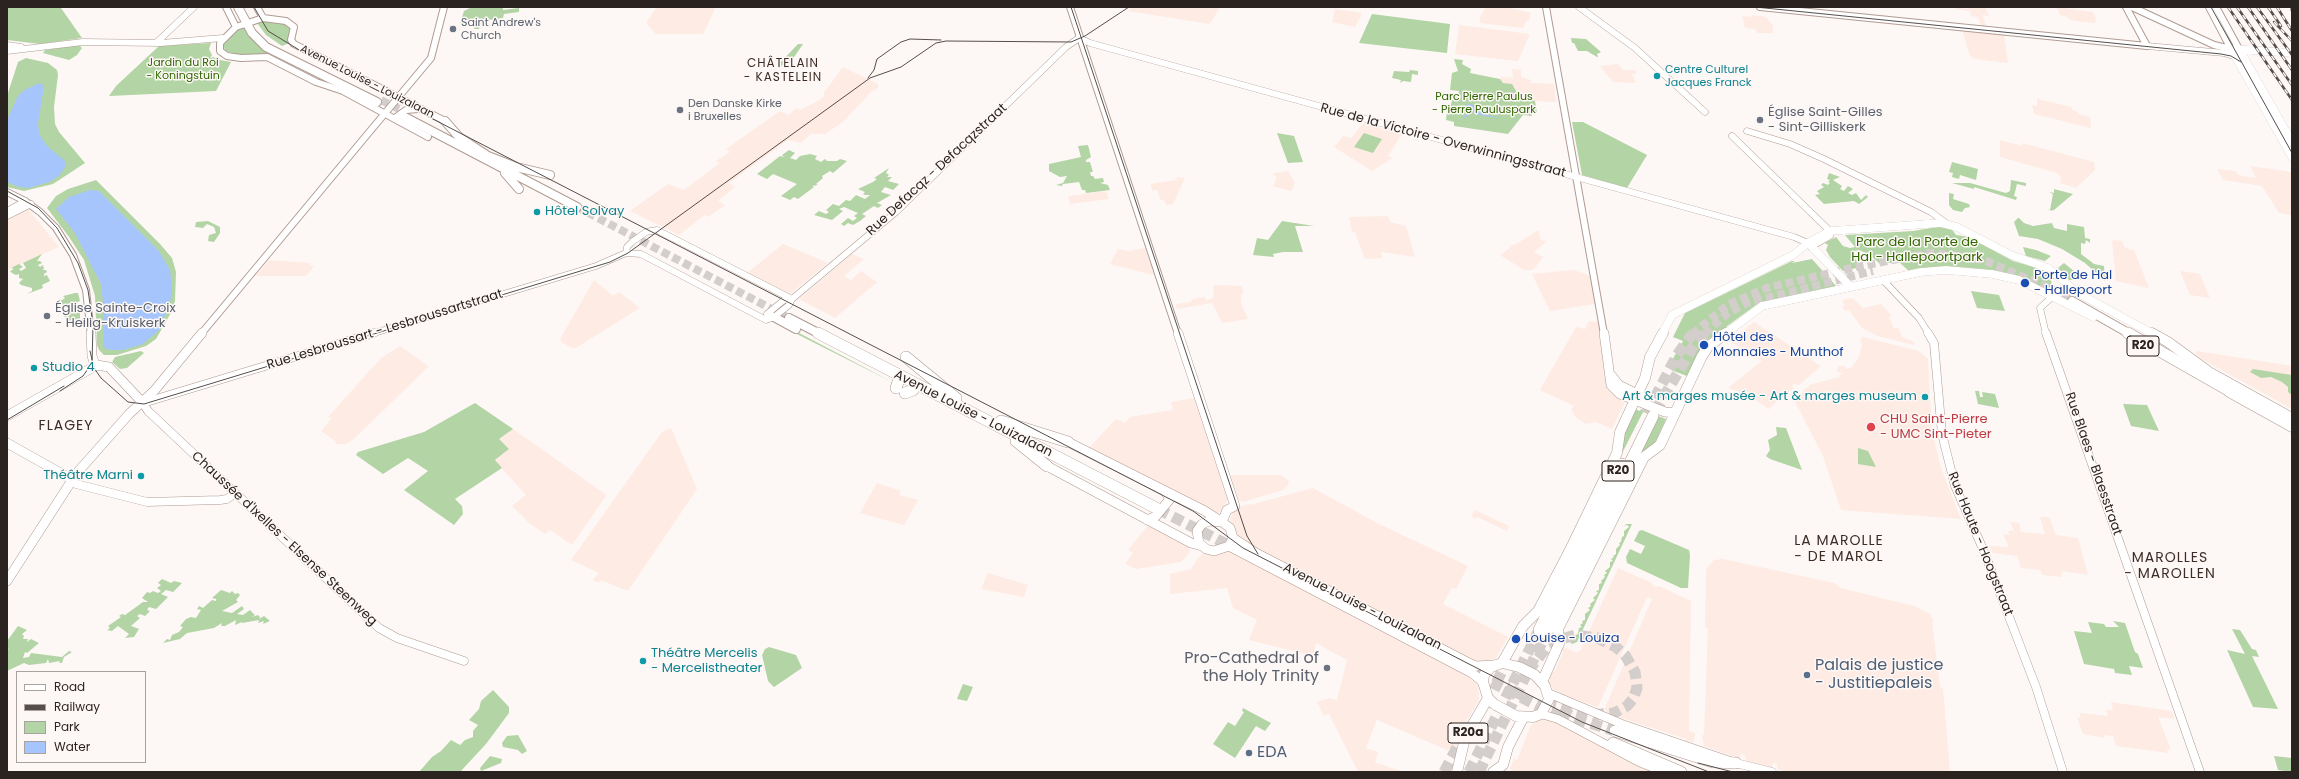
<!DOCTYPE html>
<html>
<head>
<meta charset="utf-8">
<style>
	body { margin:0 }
	#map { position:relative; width:2299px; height:779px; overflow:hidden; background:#fdf8f6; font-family:Poppins,sans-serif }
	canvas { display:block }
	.frame { position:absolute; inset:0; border:8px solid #2b231f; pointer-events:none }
	.legend { position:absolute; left:16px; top:671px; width:130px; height:92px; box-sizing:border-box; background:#fdf8f6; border:1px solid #a9a3a0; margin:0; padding:5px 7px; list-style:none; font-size:12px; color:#2b231f }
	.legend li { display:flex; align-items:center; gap:8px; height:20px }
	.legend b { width:20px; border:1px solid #a9a3a0 }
</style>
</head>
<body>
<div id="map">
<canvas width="2299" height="779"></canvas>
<div class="frame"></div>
<ul class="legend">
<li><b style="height:5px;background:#fff"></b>Road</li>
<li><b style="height:5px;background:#564e4b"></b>Railway</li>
<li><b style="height:11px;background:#b3d4a5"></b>Park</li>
<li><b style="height:11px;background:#a7c5fd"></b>Water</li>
</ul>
</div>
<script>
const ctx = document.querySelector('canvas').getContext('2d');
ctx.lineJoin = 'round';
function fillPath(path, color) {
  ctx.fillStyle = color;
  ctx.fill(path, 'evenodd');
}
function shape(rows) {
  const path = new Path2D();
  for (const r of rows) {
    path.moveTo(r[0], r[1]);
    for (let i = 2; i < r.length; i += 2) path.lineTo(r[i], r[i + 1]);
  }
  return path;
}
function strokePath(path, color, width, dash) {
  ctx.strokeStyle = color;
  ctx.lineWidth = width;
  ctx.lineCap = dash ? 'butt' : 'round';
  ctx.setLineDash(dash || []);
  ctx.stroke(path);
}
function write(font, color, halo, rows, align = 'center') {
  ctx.font = font + ' Poppins,sans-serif';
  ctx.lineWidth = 3;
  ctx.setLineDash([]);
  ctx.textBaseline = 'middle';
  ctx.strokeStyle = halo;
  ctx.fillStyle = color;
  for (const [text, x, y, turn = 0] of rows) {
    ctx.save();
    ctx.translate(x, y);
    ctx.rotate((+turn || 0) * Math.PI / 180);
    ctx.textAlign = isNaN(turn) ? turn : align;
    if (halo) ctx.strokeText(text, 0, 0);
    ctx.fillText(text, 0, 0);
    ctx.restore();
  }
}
const built = shape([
	[716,7,703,34,656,34,646,23,656,8],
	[1132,7,1220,7,1210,24,1128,11],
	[1486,7,1506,7,1531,13,1529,21,1527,20,1523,28,1480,23,1480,17],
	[1955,7,1968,9,1968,7,1985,7,1989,16,1982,15,1987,27,1982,27,1977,17,1971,16,1970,11,1955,9],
	[2057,7,2093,12,2096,18,2095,23,2069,20,2068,17,2060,15],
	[1335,9,1362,13,1355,27,1332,22],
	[1752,15,1766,17,1773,26,1773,33,1757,33,1756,29,1745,28,1742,16,1752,17],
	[1459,25,1530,34,1518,61,1455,54],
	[1962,30,2004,34,2008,63,1975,59,1970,56],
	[1618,64,1623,70,1635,70,1637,74,1632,74,1636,83,1613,82,1600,66],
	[843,67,878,84,878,88,871,92,843,122,825,134,811,134,801,143,788,140,729,183,735,187,718,201,725,205,708,217,705,215,679,235,630,211,668,184,684,190,720,163,716,161,730,152,726,149,780,111,789,115,796,108,801,110,821,99,825,95,823,94],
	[1512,69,1521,70,1521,77,1531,80,1531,83,1554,84,1556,102,1530,101,1520,98,1513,87,1503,83,1500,79,1501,77,1513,78],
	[2037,99,2072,107,2072,110,2078,112,2078,114,2090,117,2091,128,2034,114,2032,105,2037,106],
	[1363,123,1402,134,1388,156,1393,158,1372,171,1334,147,1343,136,1351,138],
	[2000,140,2022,146,2022,143,2094,162,2095,170,2076,188,2060,183,2061,177,2057,173,2000,157],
	[2250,166,2292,172,2292,215,2279,213,2262,186,2223,180,2217,169,2235,171,2238,175,2256,178],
	[1288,171,1295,183,1291,191,1273,186,1277,177,1272,174],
	[1176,177,1185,178,1173,204,1166,205,1164,200,1161,200,1157,190,1153,191,1150,184,1177,180],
	[1106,191,1109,199,1070,204,1068,196],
	[28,209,59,247,7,270,7,220],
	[1388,216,1390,222,1406,226,1415,257,1381,252,1382,258,1365,259,1355,232,1352,232,1349,217],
	[1537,231,1539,231,1540,239,1546,242,1534,252,1543,257,1533,270,1524,270,1500,255,1511,247,1509,246,1516,244],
	[2112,240,2122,241,2125,248,2134,250,2149,288,2116,281],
	[783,244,828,263,789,295,747,273],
	[1145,248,1154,273,1153,275,1110,264,1118,249,1129,251],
	[852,254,864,259,844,276,851,280,861,271,877,282,835,318,799,299],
	[269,260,311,263,309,265,314,266,306,276,256,276],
	[1574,270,1590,276,1595,304,1550,311,1532,274],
	[2180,271,2200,274,2210,298,2190,295],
	[594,280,613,296,619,292,640,308,574,349,561,342,560,339],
	[1214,285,1242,286,1243,294,1241,294,1241,303,1248,319,1222,323,1212,303,1177,309,1176,304,1191,302,1192,299,1205,297,1206,300,1213,299],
	[1853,298,1863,308,1881,304,1892,316,1889,317,1894,328,1898,328,1902,337,1914,342,1914,345,1878,336,1862,328,1849,310,1845,311,1842,306,1845,306,1842,300],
	[1589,321,1599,322,1609,390,1625,402,1612,429,1596,422,1586,424,1576,418,1571,409,1574,406,1540,390,1576,327,1585,329],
	[1754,322,1821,366,1799,385,1793,384,1792,386,1794,389,1789,391,1769,409,1746,394,1728,388,1762,361,1729,341],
	[1863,337,1919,351,1928,359,1932,432,1941,468,1961,519,1841,510,1823,456,1793,398,1796,398,1799,393,1803,393,1804,389,1809,387,1809,385,1839,377,1842,373,1837,372,1838,366,1845,366,1846,369,1852,367,1859,357,1862,345,1860,340],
	[400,346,427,365,428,367,355,438,346,444,336,444,335,441,321,431,332,418,328,417,381,358],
	[2197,351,2292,366,2292,409,2200,358,2195,353],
	[1194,398,1228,500,1220,512,1217,513,1089,448,1116,419,1125,423,1130,417,1173,410,1171,402],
	[671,428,697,489,628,591,601,580,599,583,593,580,599,573,571,560,662,432],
	[513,429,605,494,606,496,572,545,550,530,545,534,529,523,512,506,526,495,495,461,509,449,499,439],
	[1232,475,1281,475,1289,481,1288,485,1283,490,1243,502,1239,500,1232,482,1230,477],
	[877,483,901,491,899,495,918,500,904,525,860,513],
	[1313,488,1379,524,1468,566,1456,589,1452,588,1443,604,1508,637,1496,658,1488,663,1478,665,1289,568,1238,537,1230,519,1234,510,1239,510,1239,507,1249,504,1250,505],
	[1475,510,1509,526,1507,531,1477,517,1476,519,1471,516],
	[2040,517,2049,517,2056,535,2078,538,2088,575,2062,571,2061,577,2043,575,2040,570,2021,568,2017,556,1992,553,1989,546,2009,547,2003,534,2010,535,2008,531,2014,531,2010,522,2019,523,2021,532,2045,534],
	[1149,524,1189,547,1190,552,1181,562,1136,569,1125,564,1133,553,1128,550],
	[1231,551,1471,673,1478,683,1479,700,1461,731,1457,745,1447,750,1375,719,1376,722,1366,748,1378,752,1375,762,1403,772,1358,772,1329,714,1324,716,1317,702,1329,698,1337,700,1347,660,1316,643,1313,656,1249,640,1257,620,1233,608,1227,588,1170,594,1170,574,1191,569,1198,558,1203,554],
	[1723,559,1834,583,1841,588,1914,606,1930,614,1934,622,1932,622,1940,687,1943,688,1950,772,1788,772,1777,769,1777,764,1773,763,1772,768,1746,761,1745,755,1741,754,1740,759,1704,746,1702,735,1704,735,1708,629,1705,627,1706,569,1714,560],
	[1618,568,1652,583,1652,585,1656,587,1659,586,1691,601,1689,731,1695,733,1694,742,1686,741,1686,739,1609,714,1604,710,1652,599,1647,597,1598,707,1575,699,1574,700,1554,690,1550,685,1550,676,1552,672,1554,672,1563,653,1562,650,1566,648,1575,652,1580,651],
	[988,573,1028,585,1024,597,981,589],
	[2111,702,2171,711,2175,719,2158,717,2171,750,2167,749,2168,753,2116,746,2113,736,2104,735,2105,738,2083,734,2077,717,2081,718,2079,713,2108,716,2106,710,2113,710],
	[1544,718,1554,721,1658,772,1511,772,1510,768,1514,759,1517,760,1531,725]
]);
const green = shape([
	[7,7,64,7,61,8,82,38,40,44,7,40],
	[472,7,503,7,503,10,519,8,519,12,504,14,503,18,482,21,479,29,474,29,475,21,460,23,464,11],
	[1372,14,1450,24,1447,53,1359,43],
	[262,20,285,24,290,28,289,43,282,46,266,35,257,23],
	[243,26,270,51,264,54,245,56,225,51,223,43,238,28],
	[1571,38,1586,39,1601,52,1597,54,1598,57,1597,57,1587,51,1578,51,1574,43,1572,43],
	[211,43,209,49,212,55,210,58,213,57,220,60,231,62,216,91,109,96,116,86,159,46],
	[798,44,803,44,788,66,778,65],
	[72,46,80,46,82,48,77,55,69,60,43,53,45,50],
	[26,58,48,63,57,70,58,75,54,107,55,124,59,132,85,163,53,184,24,191,7,187,7,96,18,62],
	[1454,59,1463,60,1462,64,1471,69,1470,73,1500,79,1503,83,1512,84,1520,98,1535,101,1537,113,1532,113,1532,116,1523,115,1508,134,1454,126,1454,122,1446,120,1447,112,1449,112,1452,100,1458,96,1459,91,1450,90,1452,73,1458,71],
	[1410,70,1418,71,1418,75,1412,74,1411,82,1403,81,1400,83,1401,80,1392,78,1394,71,1409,72],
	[1572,122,1583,122,1647,155,1627,188,1582,175],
	[1277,133,1294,136,1303,162,1288,163],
	[1364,133,1382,139,1373,153,1354,147],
	[1088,145,1091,157,1086,160,1086,162,1090,162,1093,172,1090,172,1091,176,1093,176,1095,179,1103,178,1104,182,1100,183,1108,185,1110,190,1086,193,1085,190,1082,190,1079,182,1063,184,1062,186,1056,185,1063,183,1067,176,1060,177,1049,171,1049,164,1081,157,1078,146],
	[789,150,795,153,790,158,796,160,800,156,810,154,817,156,815,159,821,162,825,159,827,161,837,161,840,159,847,161,833,173,830,171,822,176,823,178,816,184,818,185,812,186,814,187,798,199,794,197,790,200,781,196,797,184,773,174,767,179,757,174,780,156,784,157,782,155],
	[1952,162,1978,169,1976,180,1960,175,1959,179,1952,177,1953,173,1949,172],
	[889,168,886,173,889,175,887,177,892,177,888,181,899,184,893,190,885,187,881,192,891,195,877,203,882,205,878,208,874,206,862,214,866,216,860,221,853,225,848,223,844,226,841,224,848,218,853,221,857,218,854,216,858,213,844,207,839,209,843,211,832,220,814,215,819,211,826,214,829,212,826,210,833,204,839,206,846,200,850,201,856,195,865,199,870,195,865,195,863,194,865,192,858,189,873,182,877,179,874,178],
	[1829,173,1840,177,1833,180,1842,186,1840,189,1844,191,1848,186,1853,189,1848,193,1852,195,1856,193,1861,200,1866,195,1868,197,1859,204,1854,201,1824,204,1815,195,1820,194,1817,191,1824,187,1821,185,1823,183,1828,185,1830,183,1828,182,1830,180,1827,179],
	[96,180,160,244,172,258,176,272,175,301,172,311,156,339,146,346,117,355,104,355,99,350,97,345,95,296,84,260,69,237,47,208,56,196,68,189],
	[2011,180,2026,183,2026,186,2017,184,2014,196,2017,197,2016,200,1974,187,1974,189,1952,183,1970,183,2006,193,2010,191],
	[2054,189,2073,194,2054,210,2052,210,2053,211,2045,209,2050,210,2053,194,2049,192,2054,193],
	[1949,193,1954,194,1953,199,1969,204,1970,207,1965,208,1962,212,1953,210,1949,205],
	[2014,218,2019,218,2024,223,2033,226,2052,223,2054,228,2067,231,2067,224,2084,227,2085,238,2090,239,2090,243,2086,240,2085,244,2081,243,2081,254,2094,264,2104,266,2105,281,2085,263,2062,249,2038,239,2019,236,2014,222,2018,218],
	[208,221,220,227,220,233,214,242,208,241,209,235,216,233,214,227,207,224,203,228,195,227,196,222],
	[1282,221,1314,226,1295,226,1303,252,1283,252,1273,254,1274,257,1253,255,1257,238,1268,240],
	[1943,226,1950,227,1956,235,1969,237,2013,261,2044,270,2055,279,2051,280,2052,286,2046,290,2003,274,1910,272,1899,262,1880,264,1870,255,1859,250,1854,251,1853,256,1861,267,1843,271,1830,257,1826,250,1828,245,1825,243,1836,237,1843,246,1850,248,1855,247,1845,235,1913,231],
	[2023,247,2036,250,2051,256,2045,261,2026,256],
	[42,254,37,261,40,261,42,263,38,265,40,267,43,265,44,269,42,270,46,270,47,272,44,274,44,276,47,275,50,281,42,285,43,288,27,294,32,291,32,288,21,285,19,283,23,279,19,278,19,274,16,275,12,273,10,271,14,269,11,268,19,264,23,267,19,269,21,271,26,268,23,263],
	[1812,259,1837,287,1756,305,1704,343,1687,376,1671,370,1673,365,1670,364,1683,341,1673,337,1685,313,1792,261,1795,261,1792,263],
	[2064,263,2075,272,2082,280,2069,280,2058,268],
	[1971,291,1999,295,2005,311,1977,308],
	[75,293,78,293,80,301,65,308,58,301,62,300,65,298,63,296],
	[80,304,80,320,77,324,73,324,75,323,72,320,69,322,63,315,67,313,65,310],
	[778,321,784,325,894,383,775,323],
	[141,351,144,353,127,368,120,369,112,362,115,357],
	[2253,369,2292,375,2292,395,2288,392,2288,387,2282,382,2271,377,2261,378,2250,372],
	[1975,391,1979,391,1980,397,1983,397,1982,392,1995,394,1999,408,1978,404],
	[475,403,513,429,499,439,509,449,495,460,502,468,455,499,462,506,463,514,454,525,404,490,428,471,408,458,383,474,356,455,358,452,424,432],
	[2123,404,2147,405,2159,431,2131,426],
	[1635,409,1640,411,1641,409,1666,419,1657,439,1618,498,1657,417,1643,412,1608,481,1624,434],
	[1776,427,1786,428,1802,470,1770,459,1766,456,1770,450,1768,440,1777,435],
	[1858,448,1868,451,1876,467,1858,464],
	[1627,524,1632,524,1577,642,1572,644,1570,642,1570,638,1578,634,1579,628,1582,627,1580,625,1583,623,1582,621,1585,620,1585,614,1590,610,1588,608,1591,606,1590,604,1595,600,1593,598,1598,593,1596,591,1599,590,1599,584,1602,583,1601,581,1605,577,1604,575,1607,573,1605,571,1610,567,1610,562,1613,561,1611,559,1614,557,1613,556,1616,554,1616,549,1620,545,1619,543,1621,542,1622,537,1624,536,1624,531,1629,527,1627,525,1623,526],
	[1642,530,1689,550,1690,555,1688,588,1681,588,1627,563,1626,557,1630,549,1641,554,1645,546,1634,541,1639,531],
	[162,579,171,583,174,581,182,583,173,592,166,590,161,594,168,597,156,609,149,607,147,610,150,611,145,616,140,614,137,616,140,618,131,626,139,629,134,637,125,638,129,634,118,626,112,631,107,630,110,628,108,626,121,617,119,616,122,614,125,615,143,602,148,602,142,598,147,592,150,593,153,591,158,593,161,591,157,588,161,585,158,583],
	[221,590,230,593,232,591,235,594,238,593,240,595,236,600,238,602,222,611,232,613,242,606,244,609,237,614,243,615,250,610,255,615,252,617,258,615,260,617,259,619,264,616,270,621,263,624,264,621,258,623,259,620,242,623,242,622,235,625,236,620,225,626,221,626,222,623,214,628,187,633,180,639,163,643,167,639,170,640,172,635,179,632,183,627,180,626,186,619,191,617,196,618,201,610,197,609,199,606,203,608,212,600,216,601,216,599,212,598],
	[2113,621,2125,623,2135,652,2138,654,2143,668,2129,666,2132,675,2115,673,2114,669,2084,664,2074,631,2092,633,2088,622,2104,624,2106,627,2119,627],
	[18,626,27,630,22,634,24,636,23,639,28,639,27,642,31,639,39,643,27,653,25,652,23,658,29,657,31,653,62,657,69,651,72,652,64,657,62,663,59,663,60,661,49,663,48,659,46,663,29,665,24,663,7,671,7,650,9,649,7,648,7,641],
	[2232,629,2240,630,2252,649,2256,650,2259,657,2252,656,2278,709,2253,707,2227,650,2245,654],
	[769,647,796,655,802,668,774,687,768,681,762,655,765,649],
	[963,684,973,687,967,701,957,699],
	[493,690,509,707,509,713,486,744,460,772,419,772,432,757,441,751,451,740,460,745,465,740,473,737,473,731,478,725,469,720,479,709,481,701],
	[1243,708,1271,723,1265,731,1256,726,1235,758,1213,744,1228,722,1235,726,1244,712,1242,711],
	[518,735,527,751,522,754,518,750,503,747,502,743,507,736],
	[490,756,502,759,501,763,481,771,480,768],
	[2274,756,2292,758,2292,772,2278,770]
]);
const water = shape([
	[40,83,44,86,38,123,39,134,47,146,66,162,65,167,59,176,49,182,29,188,19,187,7,182,7,120,18,96,26,89],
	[1470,104,1485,111,1484,114,1501,119,1475,114,1466,105],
	[90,190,99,191,158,250,170,270,172,291,170,302,159,330,143,344,123,350,110,350,103,347,104,311,101,284,75,233,56,209,69,197]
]);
const stream = shape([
	[1464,117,1472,112]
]);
const trunkTunnelFar1 = shape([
	[381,100,405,112],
	[577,207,789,318],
	[1692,334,1729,304,1767,288,1856,267,1930,253,1964,256,1986,261,2075,299],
	[1705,334,1728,313,1747,303,1873,271]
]);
const trunkTunnel = shape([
	[1655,412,1695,343,1706,333],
	[1647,413,1677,355,1693,333],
	[1158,509,1236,549],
	[1479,668,1510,683],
	[1528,671,1546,648,1565,638,1576,635,1597,638,1616,647,1625,655,1635,672,1637,688,1633,699,1627,706,1614,713,1589,715,1553,705],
	[1477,675,1566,720],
	[1561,710,1577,719,1615,731],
	[1444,772,1464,734],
	[1469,772,1539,630],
	[1479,772,1546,634]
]);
const tertiaryFar1 = shape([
	[1579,7,1635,48,1705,112],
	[156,43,194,7],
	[7,45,21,47],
	[2147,46,2224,53,2236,57],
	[7,51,83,42,161,43,223,38],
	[1747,131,1790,144,1824,159,1931,212,1946,223],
	[1732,136,1830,231,1830,236,1811,247],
	[7,211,25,201],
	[7,216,31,204],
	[626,253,627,247,632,242,646,232,657,230,792,299],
	[1883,280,1919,318,1929,334],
	[792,299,896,212,1066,47,1079,38,1090,43,1794,237,1808,243],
	[774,317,767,314,784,300,791,299],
	[371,334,596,266,626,253,641,254,766,320,774,317,789,305,792,299],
	[2046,334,2040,308,2052,297]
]);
const tertiary = shape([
	[374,333,143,403,148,411,379,628,397,638,464,661],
	[1928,333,1934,343,1942,434,1955,486,1983,549,2036,687,2063,772],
	[2046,333,2200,772],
	[73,480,76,484,147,502,220,500,227,499,235,493],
	[1548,693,1622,724,1736,763,1772,772],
	[1541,714,1558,719,1639,762,1664,772]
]);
const secondaryFar1 = shape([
	[226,7,236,27],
	[257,7,263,18],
	[1070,7,1178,334],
	[1546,7,1604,334],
	[1760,7,2147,46],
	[2126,7,2147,46],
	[2132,7,2214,45,2231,49],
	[2209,7,2231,49],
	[2216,7,2239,49],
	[395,118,406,110,418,109],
	[428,137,343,91,316,82,267,57,241,58,227,56,220,51,220,43,236,27,263,18,286,21,294,27,291,40,294,44,445,121],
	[7,192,25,201,40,212,56,228,73,255,86,290,91,334],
	[201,334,431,58,444,7]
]);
const secondary = shape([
	[91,333,92,356,95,365],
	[1178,333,1235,506,1227,510,1222,522],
	[1604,333,1611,385,1620,394,1665,412,1675,413],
	[1611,375,1619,385,1643,397],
	[7,416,97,365,109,367,143,403],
	[1068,442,1205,511,1222,522],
	[7,443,73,480],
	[1047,466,1191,543,1202,546],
	[1147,520,1156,516,1170,499,1165,491],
	[1209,521,1222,522,1230,528,1233,538,1229,546,1214,551,1206,549,1199,543,1197,531,1202,524,1209,521],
	[1233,538,1256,553,1467,662,1476,666,1494,665],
	[1229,546,1472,673,1483,682],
	[7,581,76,474,129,414,154,391,202,333]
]);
const primaryFar1 = shape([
	[2231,49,2292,157],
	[2236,49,2292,53],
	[2239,49,2292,142],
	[1808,243,1851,287],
	[2052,297,2068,286],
	[1662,334,1672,315,1793,255,1808,243,1830,231,1941,223,1957,227,2011,255,2048,268,2078,293,2153,334],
	[1725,334,1762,306,1921,272,1946,270,1992,274,2019,280,2093,317]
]);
const primary = shape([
	[2152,333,2168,342,2209,372,2292,418],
	[2229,392,2292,427],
	[1502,663,1523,626,1538,611,1571,548,1617,453,1620,432,1645,378,1650,357,1663,333],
	[1502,663,1519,667,1535,675,1545,686,1549,699,1541,714,1533,717,1516,716,1494,704,1488,698,1483,682,1484,675,1491,667,1502,663],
	[1542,682,1559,644,1558,629,1644,457,1660,445,1702,356,1708,347,1726,333],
	[1457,772,1465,738,1488,698],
	[1493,772,1503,765,1508,747,1523,718]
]);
const trunkFar1 = shape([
	[238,7,252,33,266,47,377,102],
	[401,115,577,207],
	[445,121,459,137,488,156,516,167,550,175],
	[505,173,519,189],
	[2072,301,2130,334],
	[774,317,796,329],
	[789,318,820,334]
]);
const trunk = shape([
	[818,333,1158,509],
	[2128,333,2235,394],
	[906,357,956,398],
	[896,388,898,382],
	[905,393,913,390],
	[1001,421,1068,442],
	[1016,441,1047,466],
	[1539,630,1622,464],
	[1546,634,1653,416],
	[1615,731,1713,762,1736,763],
	[1613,743,1681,772]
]);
const tram = shape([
	[254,7,268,31,301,51,1193,511,1243,548,1582,722,1709,772],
	[1071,7,1247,536,1258,554],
	[1755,7,2221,54,2231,56,2241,62],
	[2211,7,2292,153],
	[868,78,874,70,877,59,901,42,910,39,941,40],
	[7,191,38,208,57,228,78,263,88,290,93,325,92,363,83,376,60,391],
	[90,351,94,368,101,378,128,402,144,404,610,262,628,253,870,78,901,67,936,43,946,41,1071,42,1085,36,1129,7],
	[7,420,64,386],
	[1698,763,1733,772]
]);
const rail = shape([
	[2228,7,2292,100],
	[2237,7,2292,85],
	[2248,7,2292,70],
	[2257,7,2292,55],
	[2268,7,2281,26],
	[2277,7,2292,31],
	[2291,7,2292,11],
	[2274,22,2292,41]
]);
const markers = [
	[453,29,4,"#6b7280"],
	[1657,76,4,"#0f9aa8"],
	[680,110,4,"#6b7280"],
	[1760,120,4,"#6b7280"],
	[537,212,4,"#0f9aa8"],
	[2025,283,5,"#1a4fb4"],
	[47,316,4,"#6b7280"],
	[1704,345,5,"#1a4fb4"],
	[34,368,4,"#0f9aa8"],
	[1925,397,4,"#0f9aa8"],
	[1871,427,5,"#e0444e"],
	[141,476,4,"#0f9aa8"],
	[1516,639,5,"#1a4fb4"],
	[643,661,4,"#0f9aa8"],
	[1327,668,4,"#6b7280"],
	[1807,675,4,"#5c6f8a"],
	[1249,753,4,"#5c6f8a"]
];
const farWorshipnames = [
	["Saint Andrew's",461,23],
	["Church",461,36],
	["Den Danske Kirke",688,104],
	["i Bruxelles",688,117]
];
const farParknames = [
	["Jardin du Roi",183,63],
	["- Koningstuin",183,76],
	["Parc Pierre Paulus",1484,97],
	["- Pierre Pauluspark",1484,110]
];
const farCulturenames = [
	["Centre Culturel",1665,70],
	["Jacques Franck",1665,83]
];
const farStreetnames = [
	["Avenue Louise - Louizalaan",367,82,27]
];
const farNeighbourhoodnames = [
	["CHÂTELAIN",783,64],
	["- KASTELEIN",783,78]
];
const shields = [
	[2143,346,32],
	[1618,471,32],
	[1468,733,40]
];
const shieldNames = [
	["R20",2143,346],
	["R20",1618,471],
	["R20a",1468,733]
];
const worshipNames = [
	["Église Saint-Gilles",1768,113],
	["- Sint-Gilliskerk",1768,128],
	["Église Sainte-Croix",55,309],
	["- Heilig-Kruiskerk",55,324]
];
const streetNames = [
	["Rue de la Victoire - Overwinningsstraat",1443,141,15],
	["Rue Defacqz - Defacqzstraat",937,170,-43],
	["Rue Lesbroussart - Lesbroussartstraat",385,330,-17],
	["Avenue Louise - Louizalaan",973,414,27],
	["Rue Blaes - Blaesstraat",2093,464,71],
	["Chaussée d'Ixelles - Elsense Steenweg",284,539,43],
	["Rue Haute - Hoogstraat",1980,544,68],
	["Avenue Louise - Louizalaan",1362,607,27]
];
const cultureNames = [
	["Hôtel Solvay",545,212],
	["Studio 4",42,368],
	["Art & marges musée - Art & marges museum",1917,397,"right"],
	["Théâtre Marni",133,476,"right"],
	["Théâtre Mercelis",651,654],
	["- Mercelistheater",651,669]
];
const parkNames = [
	["Parc de la Porte de",1917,243],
	["Hal - Hallepoortpark",1917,258]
];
const transitNames = [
	["Porte de Hal",2034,276],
	["- Hallepoort",2034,291],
	["Hôtel des",1713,338],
	["Monnaies - Munthof",1713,353],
	["Louise - Louiza",1525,639]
];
const healthNames = [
	["CHU Saint-Pierre",1880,420],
	["- UMC Sint-Pieter",1880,435]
];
const neighbourhoodNames = [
	["FLAGEY",66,426],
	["LA MAROLLE",1839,541],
	["- DE MAROL",1839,557],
	["MAROLLES",2170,558],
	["- MAROLLEN",2170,574]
];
const nearWorshipnames = [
	["Pro-Cathedral of",1319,659],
	["the Holy Trinity",1319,677]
];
const nearServicenames = [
	["Palais de justice",1815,666],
	["- Justitiepaleis",1815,684],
	["EDA",1257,753]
];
fillPath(built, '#feebe3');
fillPath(green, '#b3d4a5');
fillPath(water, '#a7c5fd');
strokePath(stream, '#a7c5fd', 1.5);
strokePath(trunkTunnelFar1, '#d3cdcb', 8, [8, 4]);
strokePath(trunkTunnel, '#d3cdcb', 11, [11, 5.5]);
strokePath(tertiaryFar1, '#b09b92', 7);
strokePath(tertiary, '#b09b92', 9);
strokePath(secondaryFar1, '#b09b92', 8);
strokePath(secondary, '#b09b92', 10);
strokePath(primaryFar1, '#b09b92', 8);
strokePath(primary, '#b09b92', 11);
strokePath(trunkFar1, '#b09b92', 10);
strokePath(trunk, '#b09b92', 12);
strokePath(tertiaryFar1, '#fff', 6);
strokePath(tertiary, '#fff', 8);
strokePath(secondaryFar1, '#fff', 6);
strokePath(secondary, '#fff', 9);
strokePath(primaryFar1, '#fff', 8);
strokePath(primary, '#fff', 10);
strokePath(trunkFar1, '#fff', 8);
strokePath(trunk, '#fff', 11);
strokePath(tram, '#564e4b', 1);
strokePath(rail, '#564e4b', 2.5);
strokePath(rail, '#fdf8f6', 1.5, [5]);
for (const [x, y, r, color] of markers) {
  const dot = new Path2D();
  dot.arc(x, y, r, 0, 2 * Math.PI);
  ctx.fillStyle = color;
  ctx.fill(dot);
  strokePath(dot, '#fdf8f6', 1.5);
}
write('11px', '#5b616d', '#fdf8f6', farWorshipnames, 'left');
write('11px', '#2f6801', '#fdf8f6', farParknames);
write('11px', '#0d838f', '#fdf8f6', farCulturenames, 'left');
write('11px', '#2b231f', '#fdf8f6', farStreetnames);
ctx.letterSpacing = '1px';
write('12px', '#3d2c25', '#fdf8f6', farNeighbourhoodnames);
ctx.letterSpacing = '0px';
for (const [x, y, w] of shields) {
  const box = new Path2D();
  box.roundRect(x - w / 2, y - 10, w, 20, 3);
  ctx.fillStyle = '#fdf8f6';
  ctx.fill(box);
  strokePath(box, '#2b231f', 1);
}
write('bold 12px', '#2b231f', null, shieldNames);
write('13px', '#5b616d', '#fdf8f6', worshipNames, 'left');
write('13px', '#2b231f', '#fdf8f6', streetNames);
write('13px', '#0d838f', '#fdf8f6', cultureNames, 'left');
write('13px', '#2f6801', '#fdf8f6', parkNames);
write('13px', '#164399', '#fdf8f6', transitNames, 'left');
write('13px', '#be3a42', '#fdf8f6', healthNames, 'left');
ctx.letterSpacing = '1px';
write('14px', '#3d2c25', '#fdf8f6', neighbourhoodNames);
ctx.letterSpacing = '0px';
write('16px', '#5b616d', '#fdf8f6', nearWorshipnames, 'right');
write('16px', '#4e5e75', '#fdf8f6', nearServicenames, 'left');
</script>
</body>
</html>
